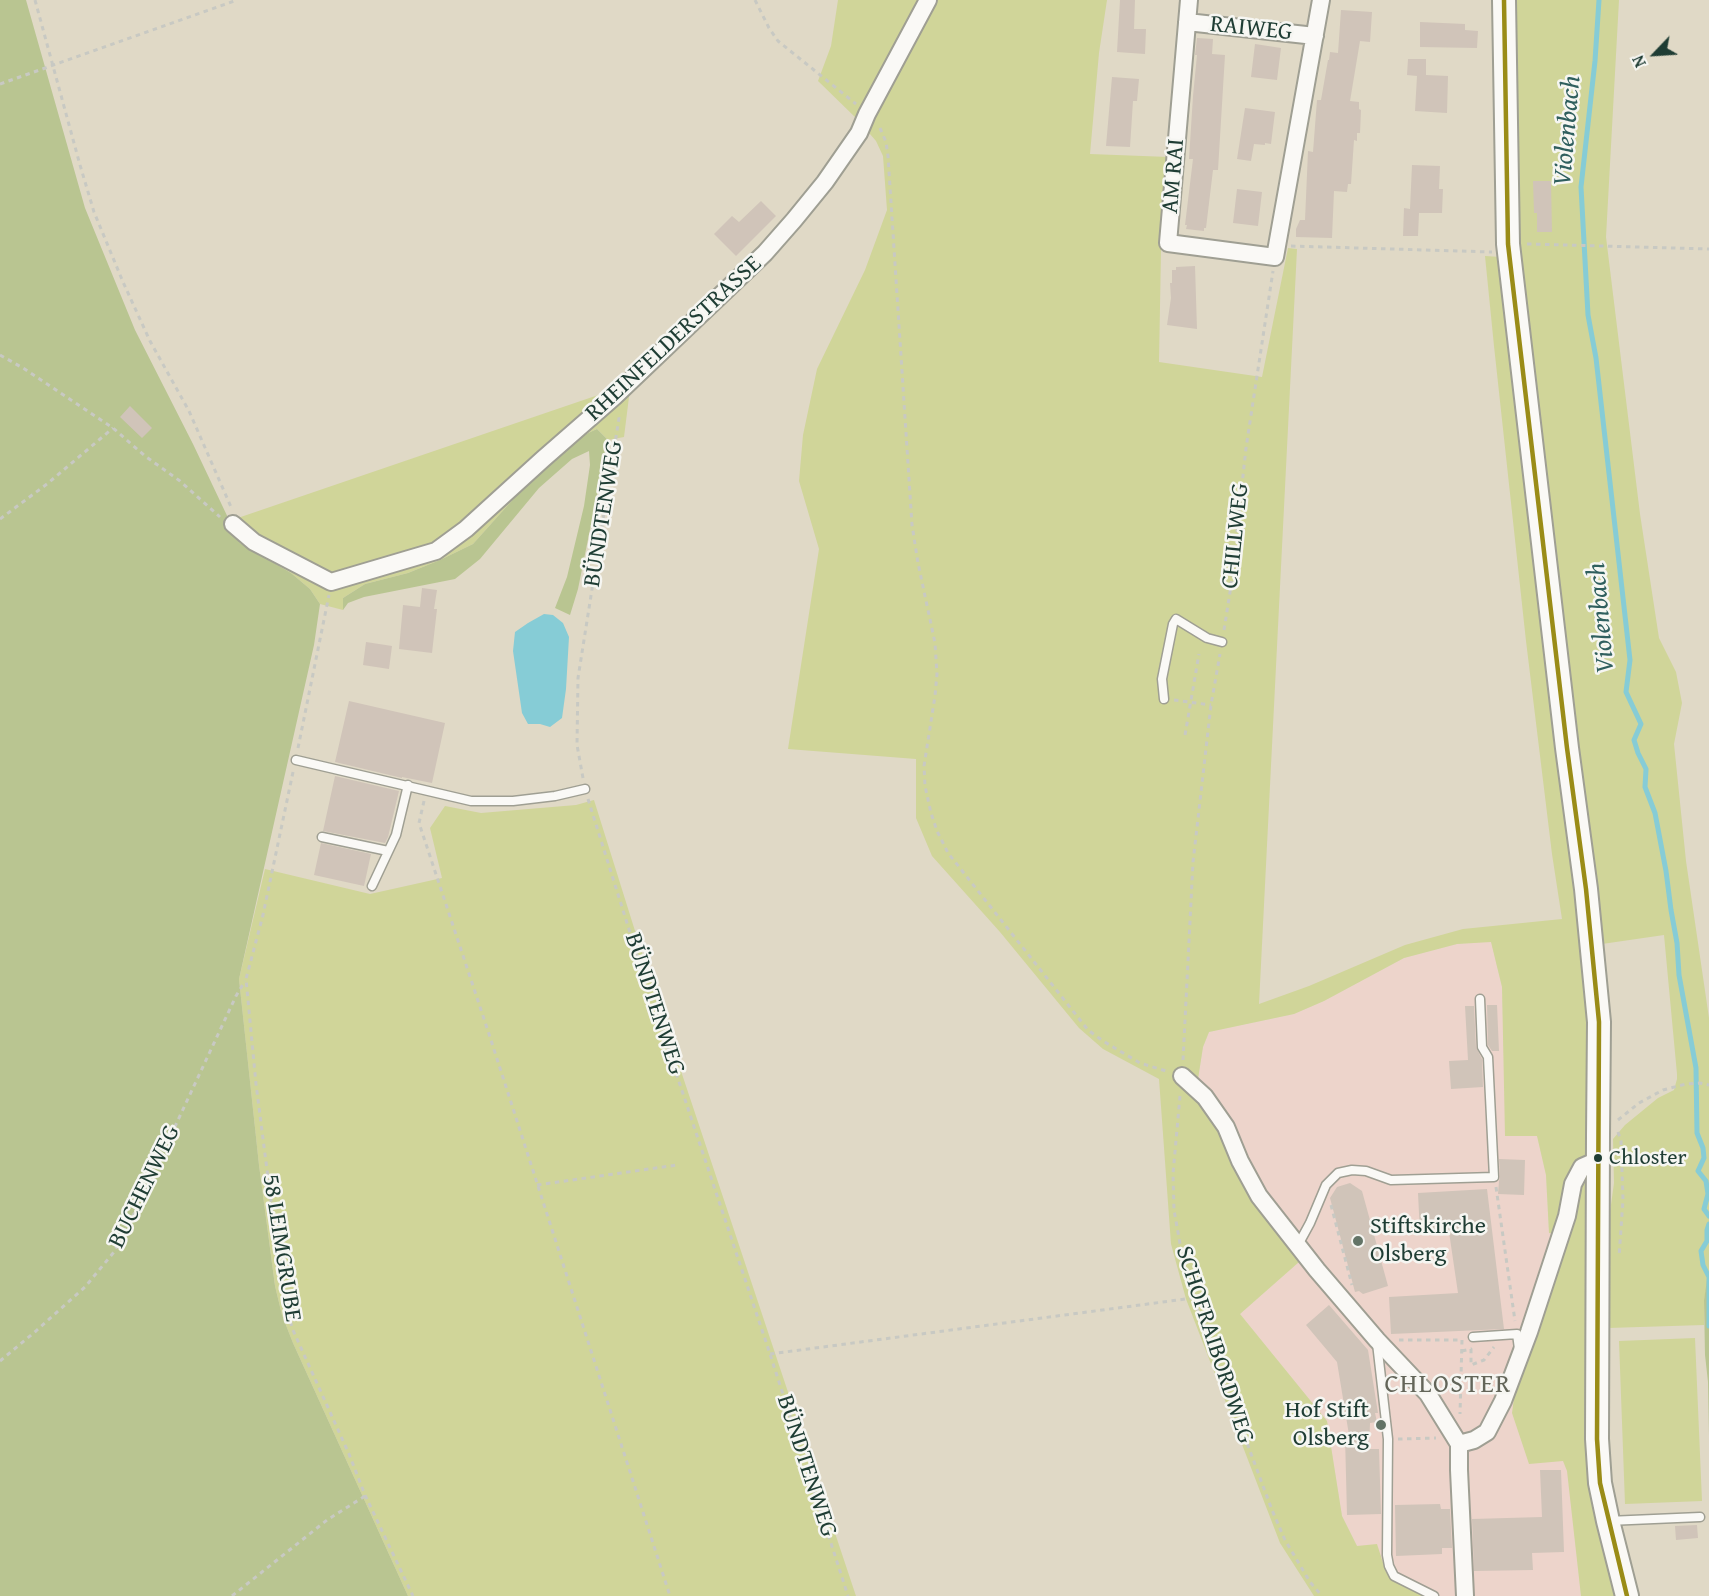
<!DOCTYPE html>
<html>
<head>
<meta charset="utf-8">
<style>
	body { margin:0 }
	#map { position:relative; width:1709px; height:1596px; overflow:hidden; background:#e0d9c6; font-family:"Gentium Book Plus",serif }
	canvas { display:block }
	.north { position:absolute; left:1625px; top:24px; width:60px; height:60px; -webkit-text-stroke:4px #f6f6f2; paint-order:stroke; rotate:245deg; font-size:16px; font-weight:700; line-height:24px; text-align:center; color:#1f3d34 }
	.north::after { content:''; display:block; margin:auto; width:21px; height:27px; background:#1f3d34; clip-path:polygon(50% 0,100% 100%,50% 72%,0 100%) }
</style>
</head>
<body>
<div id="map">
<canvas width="1709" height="1596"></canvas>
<div class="north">N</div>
</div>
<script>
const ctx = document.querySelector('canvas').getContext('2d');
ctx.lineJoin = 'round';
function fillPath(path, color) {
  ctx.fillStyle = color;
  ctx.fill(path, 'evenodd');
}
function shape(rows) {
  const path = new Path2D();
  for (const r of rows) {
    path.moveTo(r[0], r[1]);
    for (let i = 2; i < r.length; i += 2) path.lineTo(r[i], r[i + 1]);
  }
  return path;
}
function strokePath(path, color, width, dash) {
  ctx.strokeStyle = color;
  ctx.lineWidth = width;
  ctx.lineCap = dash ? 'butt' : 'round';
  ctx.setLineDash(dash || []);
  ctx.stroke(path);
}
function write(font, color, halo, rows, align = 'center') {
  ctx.font = font + ' "Gentium Book Plus",serif';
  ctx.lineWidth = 5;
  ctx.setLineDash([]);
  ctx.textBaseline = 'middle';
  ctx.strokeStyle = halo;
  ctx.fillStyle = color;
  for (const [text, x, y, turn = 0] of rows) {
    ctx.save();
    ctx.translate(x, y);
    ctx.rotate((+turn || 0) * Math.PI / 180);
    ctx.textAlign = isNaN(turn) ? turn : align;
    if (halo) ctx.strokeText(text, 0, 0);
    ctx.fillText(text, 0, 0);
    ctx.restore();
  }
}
const built = shape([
	[1491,941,1502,987,1506,1136,1537,1135,1546,1175,1549,1233,1569,1236,1514,1398,1563,1460,1568,1471,1581,1596,1432,1596,1401,1581,1386,1572,1357,1546,1342,1516,1327,1421,1240,1314,1299,1262,1273,1208,1198,1079,1203,1047,1209,1032,1294,1014,1324,1001,1404,958,1457,944]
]);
const green = shape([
	[838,0,1107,0,1099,53,1090,154,1169,157,1161,251,1159,362,1262,377,1288,248,1297,249,1259,1004,1309,986,1405,945,1463,929,1562,919,1552,854,1526,641,1494,346,1485,256,1501,257,1588,1001,1587,1365,1618,1596,1581,1596,1567,1471,1563,1461,1529,1464,1512,1413,1514,1398,1569,1236,1549,1233,1546,1175,1537,1136,1505,1136,1502,987,1491,942,1457,944,1404,958,1324,1001,1294,1014,1209,1032,1203,1047,1198,1079,1232,1121,1256,1180,1295,1233,1299,1262,1240,1314,1327,1421,1342,1516,1357,1546,1377,1544,1386,1572,1401,1581,1432,1596,1314,1596,1280,1543,1186,1299,1171,1244,1159,1079,1103,1049,1079,1028,1000,932,932,856,916,818,916,759,788,749,819,549,799,481,803,435,817,369,865,270,887,210,883,156,876,141,857,119,818,81,831,46],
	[1516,0,1619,0,1606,237,1640,514,1659,638,1676,672,1682,703,1674,744,1686,861,1709,1018,1709,1281,1708,1280,1704,1300,1704,1325,1608,1328,1610,1212,1614,1183,1613,1139,1625,1125,1658,1098,1674,1090,1677,1079,1677,1074,1664,935,1602,944,1517,246],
	[630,389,624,437,608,440,597,429,575,439,516,496,473,544,440,560,408,573,365,584,343,598,343,610,320,604,310,589,291,573,240,543,229,521,607,392],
	[594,800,646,966,856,1596,408,1596,293,1343,282,1315,275,1286,259,1165,239,979,265,869,370,894,442,878,430,828,445,806,481,813,576,805],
	[1695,1338,1702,1501,1625,1504,1619,1341]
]);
const forest = shape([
	[0,0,26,0,85,208,135,330,193,444,240,543,291,573,310,589,320,604,314,645,239,979,259,1165,275,1286,282,1315,293,1343,408,1596,0,1596],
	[597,429,608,440,578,589,570,615,555,608,567,577,584,506,590,465,589,451,572,459,539,488,480,559,455,579,364,597,348,603,343,610,343,598,365,584,408,573,440,560,473,544,516,496,575,439],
	[1707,1280,1709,1281,1709,1436,1708,1382,1705,1355,1704,1300]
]);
const water = shape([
	[544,614,553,615,563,623,569,637,566,689,562,718,550,727,540,724,528,724,522,713,513,651,515,632,528,623]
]);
const stream = shape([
	[1599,0,1595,61,1581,187,1588,315,1596,358,1630,660,1626,692,1641,724,1634,740,1638,753,1646,769,1645,787,1655,813,1666,871,1671,910,1677,943,1679,975,1696,1068,1697,1133,1703,1148,1704,1158,1698,1171,1706,1181,1708,1194,1704,1209,1709,1216],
	[1709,1224,1707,1230,1707,1241,1701,1251,1703,1265,1709,1277],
	[1709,1279,1709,1326]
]);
const building = shape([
	[1120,0,1135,0,1134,29,1146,29,1145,54,1117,52],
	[1341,10,1372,12,1370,42,1360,41,1350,101,1359,102,1359,109,1361,110,1360,133,1357,133,1357,141,1354,140,1351,184,1348,184,1347,192,1334,191,1332,238,1296,237,1296,229,1300,220,1305,220,1308,151,1313,152,1317,100,1321,100,1328,60,1329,60,1330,52,1338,53],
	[1420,22,1465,24,1465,30,1478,31,1477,48,1420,47],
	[1197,38,1213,39,1212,54,1225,55,1218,170,1213,170,1206,228,1204,228,1204,231,1186,229,1187,225,1185,225,1193,159,1189,159,1193,96,1197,55,1195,55],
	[1255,44,1281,48,1277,80,1251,77],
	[1408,59,1426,59,1426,75,1448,76,1447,113,1415,111,1417,76,1407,75],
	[1112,77,1139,79,1137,101,1133,101,1130,147,1106,146],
	[1245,108,1275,112,1271,144,1265,143,1265,145,1254,144,1251,161,1237,159],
	[1412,165,1440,166,1439,189,1443,189,1442,213,1419,213,1418,236,1403,236,1404,208,1410,209],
	[1533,181,1551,181,1552,232,1537,232,1537,213,1534,213],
	[1237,189,1262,192,1258,226,1233,223],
	[761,201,776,216,736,256,714,234,732,216,739,222],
	[1195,266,1197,329,1167,325,1171,298,1170,283,1172,283,1172,270,1176,270,1176,267],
	[130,406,152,428,142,438,120,417],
	[422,588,437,590,434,609,437,609,432,653,399,649,403,605,420,607],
	[366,642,392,646,389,669,363,665],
	[349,701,445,723,432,783,402,777,402,778,335,762],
	[335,776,399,791,388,837,385,843,323,831],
	[321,843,371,854,364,886,314,875],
	[1487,1005,1497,1005,1499,1051,1492,1051,1488,1045],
	[1465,1006,1474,1006,1476,1047,1482,1059,1483,1087,1451,1089,1449,1061,1468,1060],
	[1499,1159,1525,1160,1524,1195,1498,1194,1499,1181,1500,1177],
	[1350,1183,1362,1191,1388,1286,1363,1294,1359,1291,1355,1292,1330,1198,1337,1187],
	[1487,1189,1504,1329,1391,1334,1389,1297,1458,1293,1449,1232,1420,1234,1418,1193],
	[1329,1305,1368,1350,1378,1413,1375,1413,1377,1422,1370,1423,1369,1449,1379,1449,1381,1514,1347,1515,1345,1436,1349,1435,1337,1362,1306,1325],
	[1540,1470,1561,1470,1564,1552,1532,1553,1533,1570,1474,1571,1472,1519,1542,1517],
	[1440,1504,1441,1509,1450,1509,1452,1548,1442,1548,1442,1554,1396,1556,1395,1505],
	[1697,1525,1698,1538,1676,1540,1675,1526]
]);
const path = shape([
	[35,0,80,165,94,212,123,282,150,341,189,411,231,507],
	[755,0,769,28,778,41,856,104],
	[0,84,237,0],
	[880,128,886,142,888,156,912,525,918,563,935,643,937,674,935,696,924,766,925,786,931,813,937,831,948,853,1088,1030,1103,1041,1140,1063,1166,1071],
	[1527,244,1709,249],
	[1291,246,1492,252],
	[0,355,23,368,113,428,145,456,180,481,220,517],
	[0,519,47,484,113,428],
	[1224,630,1231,586,1246,448,1273,271],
	[1174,700,1211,705],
	[1185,735,1199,654],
	[298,748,329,595],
	[293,772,263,915,246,979,256,1084,281,1279,292,1328,349,1454,365,1495,413,1596],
	[583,778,577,745,578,678,619,418,618,413],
	[588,799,644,977,770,1354,848,1596],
	[424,801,419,823,489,1034,670,1596],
	[1183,1060,1193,862,1211,705,1220,654],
	[1180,1096,1173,1174,1174,1210,1184,1266,1193,1298,1272,1510,1285,1540,1310,1582,1322,1596],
	[1618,1120,1639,1103,1663,1090,1686,1084,1700,1083,1709,1085],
	[1618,1132,1621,1141,1623,1200,1619,1257],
	[537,1185,677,1165],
	[1496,1187,1515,1321],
	[1331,1205,1352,1285],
	[1399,1340,1462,1340,1460,1414],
	[1462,1351,1471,1349,1471,1365,1484,1360,1494,1347],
	[770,1354,1193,1298],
	[0,1361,36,1331,85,1287,114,1252,135,1212,236,996,245,981],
	[1398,1439,1436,1438],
	[232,1596,327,1520,365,1496]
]);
const lane = shape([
	[1164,699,1162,679,1173,624,1176,619,1207,638,1222,642],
	[296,760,471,801,513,801,555,796,585,789],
	[322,837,388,851],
	[372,886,396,835,408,785],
	[1298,1245,1310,1223,1326,1185,1338,1173,1352,1170,1366,1171,1391,1180,1494,1177,1488,1057,1482,1047,1480,999],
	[1473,1337,1517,1334,1519,1349],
	[1377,1343,1388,1439,1387,1555,1389,1566,1394,1576,1434,1596],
	[1608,1521,1700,1517]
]);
const street = shape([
	[1189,0,1168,243,1275,257,1321,0],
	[1187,22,1315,36],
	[233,524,254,542,331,582,436,551,466,529,543,459,614,397,765,253,794,220,825,182,859,133,867,114,928,0],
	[1182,1076,1205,1097,1226,1127,1240,1161,1259,1196,1317,1270,1377,1340,1428,1394,1459,1444,1459,1470,1465,1596],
	[1459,1444,1474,1440,1487,1432,1503,1401,1529,1332,1567,1216,1573,1184,1582,1167,1598,1160]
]);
const secondary = shape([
	[1504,0,1508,244,1567,748,1586,889,1599,1022,1598,1135,1597,1439,1600,1483,1608,1521,1627,1596]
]);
const bus1 = shape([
	[1504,0,1508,244,1567,748,1586,889,1599,1022,1597,1439,1600,1483,1627,1596]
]);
const markers = [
	[1598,1158,5,"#1f3d34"],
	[1358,1241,6,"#637467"],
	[1381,1425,6,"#637467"]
];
const busNames = [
	["Chloster",1609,1158]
];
const streetNames = [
	["RAIWEG",1251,29,6],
	["AM RAI",1174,176,-85],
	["RHEINFELDERSTRASSE",674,339,-43],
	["BÜNDTENWEG",604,514,-81],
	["CHILLWEG",1236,536,-84],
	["BÜNDTENWEG",654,1004,72],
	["BUCHENWEG",145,1187,-64],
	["58 LEIMGRUBE",281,1248,81],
	["SCHOFRAIBORDWEG",1214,1345,72],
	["BÜNDTENWEG",806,1466,72]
];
const poiNames = [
	["Stiftskirche",1370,1227],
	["Olsberg",1370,1255],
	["Hof Stift",1369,1411,"right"],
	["Olsberg",1369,1439,"right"]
];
const waterNames = [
	["Violenbach",1568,131,-85],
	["Violenbach",1602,618,-95]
];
const neighbourhoodNames = [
	["CHLOSTER",1448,1385]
];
fillPath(built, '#edd4cb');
fillPath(green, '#d0d599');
fillPath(forest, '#b9c591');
fillPath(water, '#86ccd6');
strokePath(stream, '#86ccd6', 5);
fillPath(building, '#d0c4b9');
strokePath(lane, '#9f9f93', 11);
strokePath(street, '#9f9f93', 20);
strokePath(secondary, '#9f9f93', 26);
strokePath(path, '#c8c9c3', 3, [4.5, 4.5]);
strokePath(lane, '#faf9f6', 8);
strokePath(street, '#faf9f6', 16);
strokePath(secondary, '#faf9f6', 22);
strokePath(bus1, '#9a8c17', 4.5);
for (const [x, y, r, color] of markers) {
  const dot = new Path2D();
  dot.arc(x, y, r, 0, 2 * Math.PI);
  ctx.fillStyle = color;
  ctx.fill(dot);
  strokePath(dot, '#f6f6f2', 2);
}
write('22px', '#1f3d34', '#f6f6f2', busNames, 'left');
write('24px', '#1f3d34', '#f6f6f2', streetNames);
write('24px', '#1f3d34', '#f6f6f2', poiNames, 'left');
write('italic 26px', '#2f5f5e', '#f6f6f2', waterNames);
ctx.letterSpacing = '1.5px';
write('26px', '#636559', '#f6f6f2', neighbourhoodNames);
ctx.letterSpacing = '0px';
</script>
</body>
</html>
